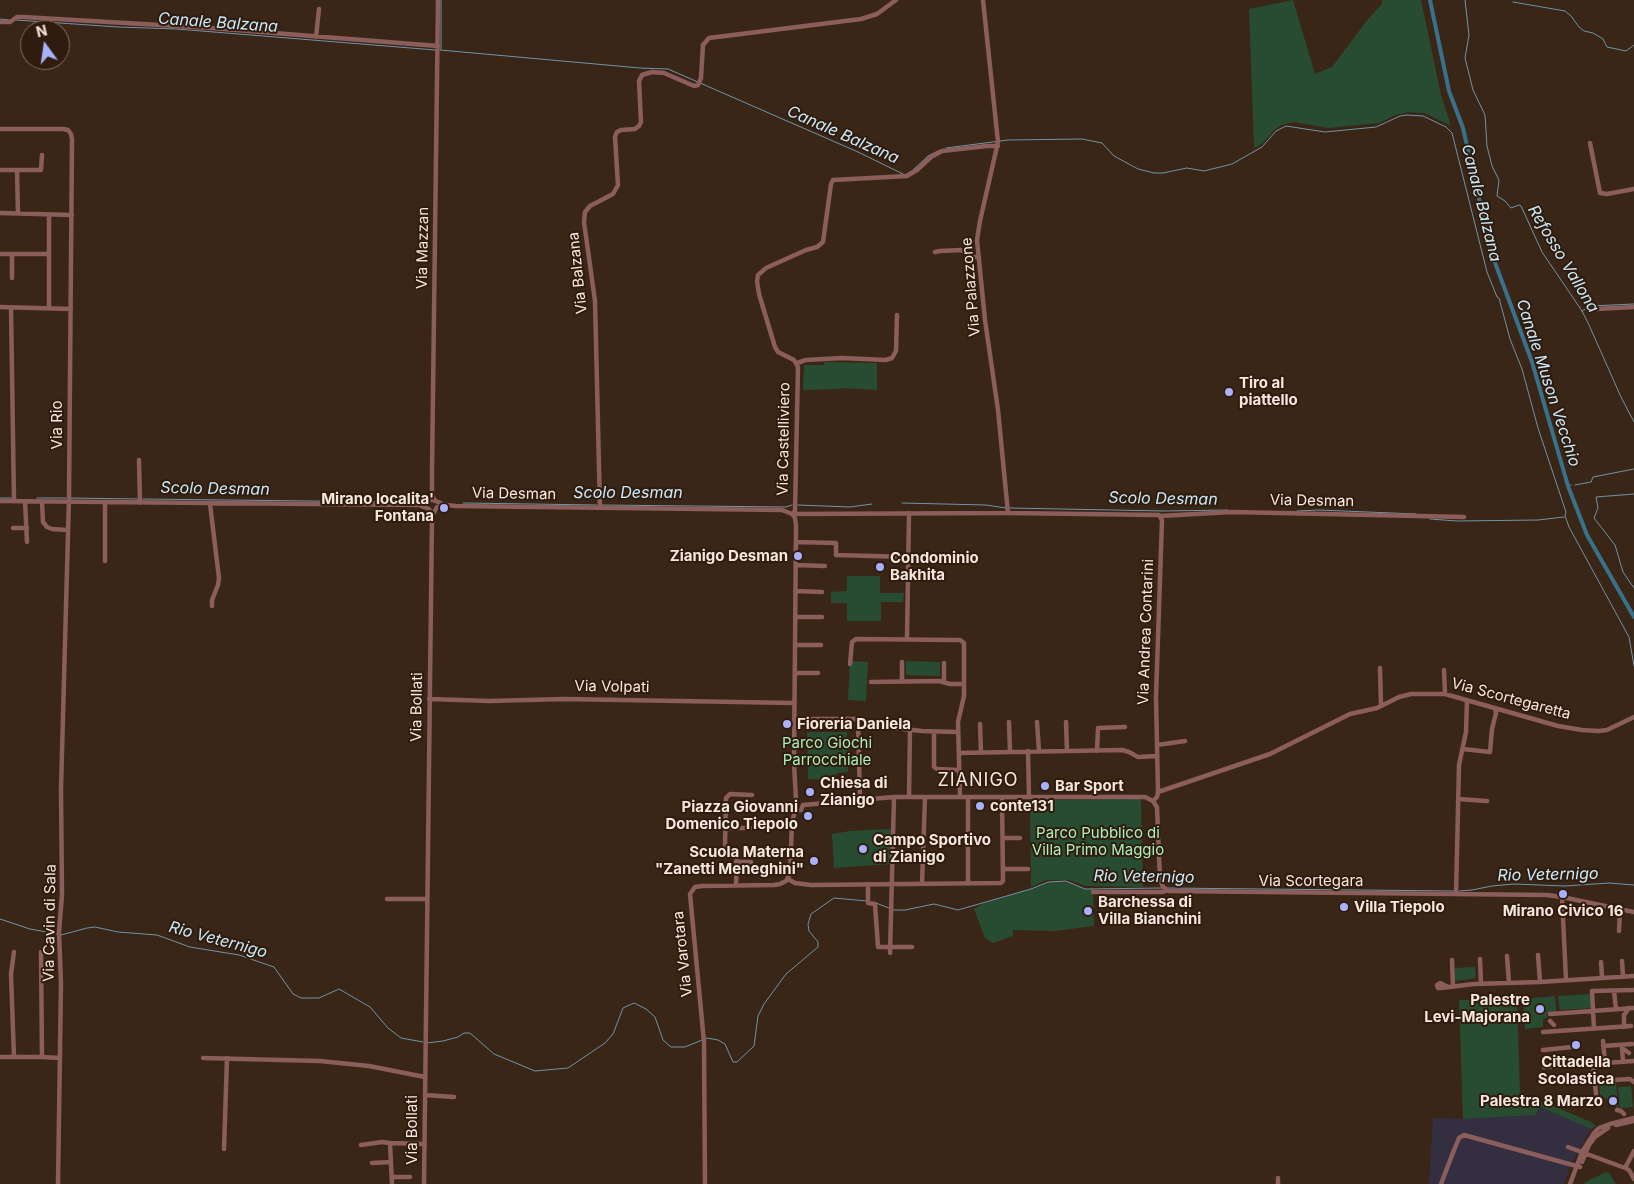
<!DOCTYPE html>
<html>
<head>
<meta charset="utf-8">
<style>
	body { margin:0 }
	#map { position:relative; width:1634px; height:1184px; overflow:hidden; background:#3a2617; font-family:Inter,sans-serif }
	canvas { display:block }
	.north { position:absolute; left:20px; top:20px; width:50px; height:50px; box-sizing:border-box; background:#301c0e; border:1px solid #7f6d61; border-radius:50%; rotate:346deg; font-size:14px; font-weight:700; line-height:20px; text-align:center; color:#f5e7de }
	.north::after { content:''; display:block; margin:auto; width:18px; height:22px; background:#a7b1fc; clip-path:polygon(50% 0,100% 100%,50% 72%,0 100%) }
</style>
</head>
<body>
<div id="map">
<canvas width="1634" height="1184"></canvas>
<div class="north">N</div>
</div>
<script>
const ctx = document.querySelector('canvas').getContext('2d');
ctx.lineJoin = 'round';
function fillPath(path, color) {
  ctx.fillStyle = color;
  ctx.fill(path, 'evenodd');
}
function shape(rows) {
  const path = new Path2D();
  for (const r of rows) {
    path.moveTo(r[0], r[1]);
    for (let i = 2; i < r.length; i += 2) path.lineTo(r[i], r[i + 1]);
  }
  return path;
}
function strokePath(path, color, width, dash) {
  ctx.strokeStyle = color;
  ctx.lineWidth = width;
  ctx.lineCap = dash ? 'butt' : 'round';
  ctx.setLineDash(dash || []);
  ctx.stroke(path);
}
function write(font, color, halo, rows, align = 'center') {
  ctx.font = font + ' Inter,sans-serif';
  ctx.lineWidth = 4;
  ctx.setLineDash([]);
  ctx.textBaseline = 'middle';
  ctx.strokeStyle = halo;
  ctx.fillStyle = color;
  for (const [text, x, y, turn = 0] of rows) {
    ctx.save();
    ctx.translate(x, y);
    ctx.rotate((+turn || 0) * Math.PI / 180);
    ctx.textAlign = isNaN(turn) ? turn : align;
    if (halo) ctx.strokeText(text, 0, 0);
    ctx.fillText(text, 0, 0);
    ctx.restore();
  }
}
const commercial = shape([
	[1540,1107,1591,1129,1570,1166,1564,1184,1429,1184,1433,1118,1463,1119,1536,1115]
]);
const green = shape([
	[1293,0,1315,74,1332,67,1368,19,1382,4,1382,0,1421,0,1441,95,1451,126,1425,113,1408,112,1393,116,1379,123,1328,128,1294,122,1281,125,1274,130,1263,143,1254,148,1249,9],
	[824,362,877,363,877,390,841,388,841,389,803,390,804,365,824,365],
	[847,576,880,576,880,593,904,593,903,602,881,602,881,621,847,621,847,603,831,603,831,592,847,591],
	[850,661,868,662,866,701,848,700],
	[906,661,940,662,940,676,906,675],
	[807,732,847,732,848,772,836,773,836,778,823,777,822,780,808,779],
	[1141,799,1143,887,1086,886,1069,880,1046,880,1031,887,1030,800],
	[891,829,891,864,834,868,832,834,850,831],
	[1066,881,1085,889,1093,889,1094,926,1055,931,1013,930,1013,936,993,943,985,938,974,909,982,904,1031,889,1048,882],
	[1475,967,1476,978,1455,981,1455,968],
	[1591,994,1592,1008,1560,1010,1558,996],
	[1555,996,1556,1013,1547,1014,1547,1018,1543,1019,1543,1027,1525,1029,1523,999],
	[1517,998,1520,1092,1591,1122,1596,1126,1591,1129,1540,1107,1536,1115,1463,1119,1459,1000],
	[1616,1081,1618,1109,1600,1094,1599,1082],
	[1631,1086,1633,1107,1620,1108,1618,1087],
	[1606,1172,1609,1173,1616,1184,1582,1184]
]);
const stream = shape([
	[1465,0,1469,35,1465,58,1473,90,1485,115,1487,146,1492,166,1499,180,1497,196,1505,201,1511,208,1519,205,1521,206,1542,252,1582,311,1589,325,1621,397,1634,422],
	[1513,2,1565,11,1571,16,1579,27,1584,31,1593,33,1603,39,1607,47,1626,51,1634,45],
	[0,19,9,20],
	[16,20,118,27,177,29,435,50],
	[441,49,441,0],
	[440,50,640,68,668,69,858,152,905,175,913,170,928,156,940,150],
	[946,148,1008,140,1082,139,1102,143,1114,156,1138,169,1154,173,1163,173,1187,168,1204,171,1232,164,1262,147,1276,131,1286,126,1325,132,1376,127,1400,116,1407,115,1423,116,1446,127,1452,133,1487,272,1497,297,1499,298,1510,339,1522,369,1538,428,1566,512,1565,516,1569,527,1629,637,1634,666],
	[1582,311,1591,306,1634,304],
	[1575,485,1591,482,1593,477,1634,469],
	[1568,486,1571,485],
	[1634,494,1596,497,1598,508,1594,518,1615,545,1623,572,1634,588],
	[0,498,11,498],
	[37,498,66,498],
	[70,498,139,499],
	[143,499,394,502],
	[463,503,597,505],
	[902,503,986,505,1006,508],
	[601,505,786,507,792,505],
	[798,505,850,507,872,504],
	[1010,508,1164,511,1228,510],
	[1297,511,1319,510,1416,514],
	[1430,519,1457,521,1538,520,1564,517],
	[1166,888,1455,891],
	[1459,891,1472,890,1492,886,1514,884,1565,886,1609,883,1634,885],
	[876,903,894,910,905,910,934,904,958,910,1031,889,1048,882,1066,881,1085,889,1162,888],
	[0,919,30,929,57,934],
	[61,935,87,928,95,927,118,932,157,935,190,947,239,955,274,967,293,994,301,998,319,998,339,989,370,1007,388,1028,401,1038,423,1042],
	[427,1043,443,1041,458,1037,464,1033,470,1033,494,1054,535,1071,568,1068,605,1043,613,1034,623,1008,634,1003,646,1009,655,1017,663,1040,671,1047,685,1047,707,1038,718,1040,725,1044,733,1062,737,1062,754,1046,758,1016,764,1004,786,974,818,947,818,942,809,931,808,924,811,914,834,898,867,901]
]);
const canal = shape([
	[1430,0,1449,91,1463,128,1491,252,1532,362,1568,486,1587,535,1634,617]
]);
const minor = shape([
	[983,0,998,142,980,221,977,240,985,320,998,410,1008,513],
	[0,22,10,22,17,17,23,17,211,28,438,46],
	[316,37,319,9],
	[0,129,63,129,68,130,71,134,72,139,69,497,61,789,62,895,59,932,61,983,58,1184],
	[1590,143,1600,193,1607,194,1634,189],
	[0,170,41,170,42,155],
	[17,170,18,213],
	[0,213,72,215],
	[49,215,49,308],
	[935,252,940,251,961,250,975,257,979,257],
	[0,254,49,254],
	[12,278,12,254],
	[0,307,71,309],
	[11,308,14,501],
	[1595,309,1634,307],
	[797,363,806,360,842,358,886,360,892,358,896,351,897,315],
	[139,460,140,503],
	[429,500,433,500,446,505,456,506,782,510,792,514,1008,513,1159,515,1162,520,1156,697,1158,792,1157,797,1153,801],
	[0,501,419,505,429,509,432,516,424,1184],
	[25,501,27,542],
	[435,501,432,495,432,472,438,0],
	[42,502,43,522,47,527,52,529,67,530],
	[105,502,105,561],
	[210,504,219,578,218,585,212,600,212,606],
	[600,508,595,301,584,222,585,212,590,206,613,194,618,185,615,137,617,132,621,130,635,129,639,126,641,122,639,81,642,75,652,72,664,73,694,86,698,85,701,78,703,45,709,38,861,19,877,14,896,0],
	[793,513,795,511,798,367,794,360,778,352,775,347,759,294,757,281,758,275,766,268,806,250,817,247,823,242,831,184,833,180,907,176,917,170,931,157,942,151,987,146,998,146],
	[792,514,795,518,796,525,794,763,796,801],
	[432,516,437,507,445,506],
	[1160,516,1232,512,1464,517],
	[13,528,27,528],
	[796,542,836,543,836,555,909,557],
	[796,565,825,566],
	[795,591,822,592],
	[795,617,822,617],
	[907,639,909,513],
	[795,645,821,645],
	[850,664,852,642,856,639,953,640,960,640,964,643,964,696,958,722,960,797],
	[1380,668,1381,706],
	[1444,670,1445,694],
	[795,673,818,673],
	[902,681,902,662],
	[871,682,939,681,950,684,964,684],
	[944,682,944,663],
	[429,699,490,701,564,699,794,703],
	[794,719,855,719,858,720,860,800],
	[1009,722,1010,752],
	[1037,722,1039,751],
	[1066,722,1067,751],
	[980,724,981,752],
	[875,726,922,731,958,732],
	[934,732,934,767,937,769,959,770],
	[1157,745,1185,741],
	[1463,749,1490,752,1492,729,1496,713,1495,708],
	[1028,751,1029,797],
	[1097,751,1098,728,1125,727],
	[959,753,1122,750,1129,752,1138,757,1157,756],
	[1158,792,1270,754,1350,714,1377,708,1399,697,1411,694,1445,694,1558,726,1582,730,1599,731,1607,730,1634,717],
	[909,797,910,729],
	[1458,799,1487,801],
	[796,801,792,805,795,811,801,810,803,805],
	[803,805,894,797,1145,797,1153,801,1157,807,1160,879,1163,887,1169,891,1547,895,1562,897,1634,912],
	[726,828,750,828],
	[1003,838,1020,838],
	[736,862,751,862],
	[1003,869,1028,869],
	[788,879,795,883,811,885,1001,883,1003,881,1002,797],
	[968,883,968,797],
	[868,884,868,903,875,904,878,947,912,947],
	[922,884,925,797],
	[736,885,737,856,727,849,725,844,726,798,730,794,752,795],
	[1093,892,1161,892,1166,891],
	[1456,894,1459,765,1466,732,1467,700],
	[1562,897,1566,980],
	[387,899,427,899],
	[1619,931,1620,909],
	[14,952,11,974,14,1057,42,1057],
	[41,952,42,1057,60,1058],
	[890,953,894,797],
	[1538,955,1540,982],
	[1507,956,1509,983],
	[1480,959,1481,984],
	[1452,960,1453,986],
	[1622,961,1623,976],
	[1601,962,1602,977],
	[1448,987,1440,983,1437,985,1438,988,1441,988,1474,984,1540,982,1634,976],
	[1614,991,1616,1009],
	[1550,1014,1634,1008],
	[1550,1021,1554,1025],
	[1624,1027,1624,1015,1629,1008],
	[1594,1029,1592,991,1634,990],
	[1543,1032,1631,1026],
	[1603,1046,1632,1044],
	[1543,1050,1572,1047],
	[0,1057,14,1057],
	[203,1058,320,1061,369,1066,425,1077],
	[1623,1061,1622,1048,1629,1053],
	[1605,1063,1634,1061],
	[1544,1067,1593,1064],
	[1562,1083,1630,1079,1634,1082],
	[1596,1094,1593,1064,1605,1063,1603,1041],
	[425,1095,454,1097],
	[1617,1110,1621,1111,1624,1114],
	[1616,1125,1634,1121],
	[361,1145,382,1142,390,1143],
	[1568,1147,1625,1168,1629,1170,1634,1179],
	[224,1149,227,1058],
	[1582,1162,1589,1145,1595,1137,1608,1128],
	[372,1163,391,1162],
	[1625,1168,1634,1151],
	[392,1177,410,1177],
	[1278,1178,1278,1184],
	[392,1184,390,1143,425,1144],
	[705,1184,704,1042,690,894,695,887,702,886,774,885,780,884,786,881,790,874,792,822,795,811],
	[1441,1184,1454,1150,1459,1138,1464,1135,1580,1167],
	[1570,1184,1582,1152,1594,1133,1599,1128,1610,1124,1634,1118]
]);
const markers = [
	[1229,392,5,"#a7b1fc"],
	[444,508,5,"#a7b1fc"],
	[798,556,5,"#a7b1fc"],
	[880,567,5,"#a7b1fc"],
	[787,724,5,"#a7b1fc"],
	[1045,786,5,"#a7b1fc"],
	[810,792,5,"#a7b1fc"],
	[980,806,5,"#a7b1fc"],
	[808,816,5,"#a7b1fc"],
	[863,849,5,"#a7b1fc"],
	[814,861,5,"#a7b1fc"],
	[1563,894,5,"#a7b1fc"],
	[1344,907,5,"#a7b1fc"],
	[1088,911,5,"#a7b1fc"],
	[1540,1009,5,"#a7b1fc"],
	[1576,1045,5,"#a7b1fc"],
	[1613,1101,5,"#a7b1fc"]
];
const streetNames = [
	["Via Mazzan",423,248,-89],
	["Via Balzana",578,273,-96],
	["Via Palazzone",971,287,-95],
	["Via Rio",57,425,-90],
	["Via Castelliviero",784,439,-89],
	["Via Desman",514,494,1],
	["Via Desman",1312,501,1],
	["Via Andrea Contarini",1146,632,-88],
	["Via Volpati",612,687,1],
	["Via Scortegaretta",1511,699,15],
	["Via Bollati",417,707,-89],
	["Via Scortegara",1311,881],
	["Via Cavin di Sala",50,923,-89],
	["Via Varotara",683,954,-96],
	["Via Bollati",412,1130,-90]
];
const poiNames = [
	["Tiro al",1239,383],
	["piattello",1239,400],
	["Mirano localita'",434,499,"right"],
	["Fontana",434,516,"right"],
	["Zianigo Desman",788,556,"right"],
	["Condominio",890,558],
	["Bakhita",890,575],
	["Fioreria Daniela",797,724],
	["Chiesa di",820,783],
	["Zianigo",820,800],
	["Bar Sport",1055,786],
	["conte131",990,806],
	["Piazza Giovanni",798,807,"right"],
	["Domenico Tiepolo",798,824,"right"],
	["Campo Sportivo",873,840],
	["di Zianigo",873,857],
	["Scuola Materna",804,852,"right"],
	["\"Zanetti Meneghini\"",804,869,"right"],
	["Barchessa di",1098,902],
	["Villa Bianchini",1098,919],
	["Villa Tiepolo",1354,907],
	["Mirano Civico 16",1563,911,"center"],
	["Palestre",1530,1000,"right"],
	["Levi-Majorana",1530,1017,"right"],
	["Cittadella",1576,1062,"center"],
	["Scolastica",1576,1079,"center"],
	["Palestra 8 Marzo",1603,1101,"right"]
];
const parkNames = [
	["Parco Giochi",827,743],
	["Parrocchiale",827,760],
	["Parco Pubblico di",1098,833],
	["Villa Primo Maggio",1098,850]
];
const waterNames = [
	["Canale Balzana",218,23,4],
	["Canale Balzana",843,135,24],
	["Canale Balzana",1481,203,76],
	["Refosso Vallona",1563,259,59],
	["Canale Muson Vecchio",1548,383,72],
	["Scolo Desman",215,489,1],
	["Scolo Desman",628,493],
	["Scolo Desman",1163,499,1],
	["Rio Veternigo",1548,875,-1],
	["Rio Veternigo",1144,877,1],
	["Rio Veternigo",218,940,15]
];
const quarterNames = [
	["ZIANIGO",978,781]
];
fillPath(commercial, '#342f40');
fillPath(green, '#284c31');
strokePath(stream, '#7194a5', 1);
strokePath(canal, '#38718c', 4);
strokePath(minor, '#8b5d5b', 4.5);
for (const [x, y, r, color] of markers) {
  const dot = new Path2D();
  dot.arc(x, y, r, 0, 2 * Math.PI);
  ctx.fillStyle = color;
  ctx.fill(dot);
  strokePath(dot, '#301c0e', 2);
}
write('15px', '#f5e7de', '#301c0e', streetNames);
write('bold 15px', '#f5e7de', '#301c0e', poiNames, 'left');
write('15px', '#aaf0ba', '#301c0e', parkNames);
write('italic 16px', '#c9eafb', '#301c0e', waterNames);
ctx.letterSpacing = '1px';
write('18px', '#f5e7de', '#301c0e', quarterNames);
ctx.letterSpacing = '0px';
</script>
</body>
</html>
